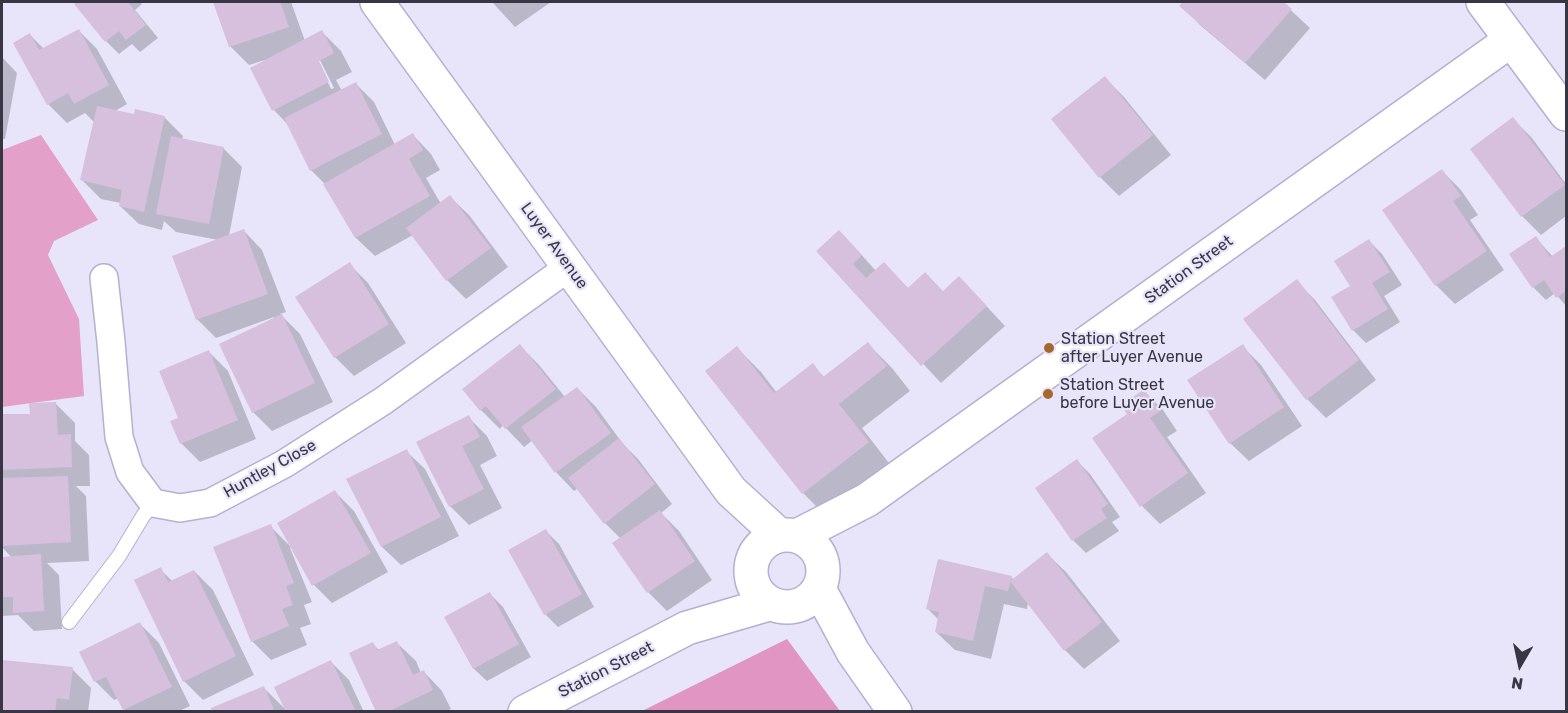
<!DOCTYPE html>
<html>
<head>
<meta charset="utf-8">
<style>
	body { margin:0 }
	#map { position:relative; width:1568px; height:713px; overflow:hidden; background:#e8e5fa; font-family:Rubik,sans-serif }
	canvas { display:block }
	.frame { position:absolute; inset:0; border:3px solid #383644; pointer-events:none }
	.north { position:absolute; left:1490px; top:635px; width:60px; height:60px; -webkit-text-stroke:4px #e8e5fa; paint-order:stroke; rotate:189deg; font-size:16px; font-weight:700; line-height:24px; text-align:center; color:#383644 }
	.north::after { content:''; display:block; margin:auto; width:21px; height:27px; background:#383644; clip-path:polygon(50% 0,100% 100%,50% 72%,0 100%) }
</style>
</head>
<body>
<div id="map">
<canvas width="1568" height="713"></canvas>
<div class="frame"></div>
<div class="north">N</div>
</div>
<script>
const ctx = document.querySelector('canvas').getContext('2d');
ctx.lineJoin = 'round';
function fillPath(path, color) {
  ctx.fillStyle = color;
  ctx.fill(path, 'evenodd');
}
function shape(rows) {
  const path = new Path2D();
  for (const r of rows) {
    if (r.length === 3) {
      path.moveTo(r[0] + r[2], r[1]);
      path.arc(r[0], r[1], r[2], 0, 2 * Math.PI);
      continue;
    }
    path.moveTo(r[0], r[1]);
    for (let i = 2; i < r.length; i += 2) path.lineTo(r[i], r[i + 1]);
  }
  return path;
}
function strokePath(path, color, width, dash) {
  ctx.strokeStyle = color;
  ctx.lineWidth = width;
  ctx.lineCap = dash ? 'butt' : 'round';
  ctx.setLineDash(dash || []);
  ctx.stroke(path);
}
function write(font, color, halo, rows, align = 'center') {
  ctx.font = font + ' Rubik,sans-serif';
  ctx.lineWidth = 4.5;
  ctx.setLineDash([]);
  ctx.textBaseline = 'middle';
  ctx.strokeStyle = halo;
  ctx.fillStyle = color;
  for (const [text, x, y, turn = 0] of rows) {
    ctx.save();
    ctx.translate(x, y);
    ctx.rotate((+turn || 0) * Math.PI / 180);
    ctx.textAlign = isNaN(turn) ? turn : align;
    if (halo) ctx.strokeText(text, 0, 0);
    ctx.fillText(text, 0, 0);
    ctx.restore();
  }
}
const green = shape([
	[41,135,98,220,54,241,48,255,79,319,84,396,2,407,2,150]
]);
const forest = shape([
	[787,639,840,711,642,711]
]);
const shadow = shape([
	[79,2,140,2,142,4,135,10,158,38,140,52,132,44,119,54,106,41,76,4],
	[215,2,291,2,305,41,322,32,341,51,352,72,336,80,342,91,356,84,374,102,395,145,413,135,431,154,440,170,426,178,441,204,450,197,469,215,508,267,466,299,447,280,413,235,375,256,356,238,325,184,311,170,289,126,274,110,252,68,265,61,265,60,249,65,230,46],
	[317,60,320,60,334,88,331,89],
	[492,2,551,2,515,27],
	[1185,2,1282,2,1310,28,1265,80,1200,25,1182,6],
	[79,31,97,49,127,104,115,111,135,116,164,117,183,136,182,140,223,148,242,167,229,236,244,231,262,250,286,312,280,314,300,334,333,402,272,431,253,412,275,319,274,317,216,338,197,319,218,240,176,232,164,221,162,230,139,224,120,206,121,203,101,199,82,180,95,123,85,113,67,123,48,104,30,35,44,49],
	[2,57,17,73,5,139,2,139],
	[1105,78,1124,97,1171,155,1119,196,1100,177,1053,119],
	[1513,119,1532,138,1566,184,1566,216,1541,235,1522,216,1472,149],
	[1442,171,1461,190,1478,215,1470,220,1504,270,1455,304,1436,285],
	[1536,238,1553,257,1566,248,1566,306,1555,293,1546,300,1533,287],
	[1369,241,1382,254,1402,285,1384,296,1400,322,1366,343,1353,330],
	[818,251,858,251,876,271,884,264,909,289,978,297,1005,326,941,383],
	[349,264,368,283,406,343,354,376,335,357],
	[1296,281,1315,300,1376,380,1326,418,1307,399,1246,319],
	[868,344,892,368,910,391,862,428,892,467,827,517,803,493,737,348,761,372,777,393,813,365,825,378],
	[520,346,539,365,565,397,577,388,596,407,623,444,638,459,672,504,661,513,679,531,712,580,667,611,648,592,621,539,605,523,578,488,574,491,556,472,533,440,524,447,503,425,500,429,481,410],
	[1242,346,1261,365,1302,426,1249,461,1230,443],
	[209,352,228,371,256,439,200,462,181,443,180,419],
	[1144,391,1163,410,1177,431,1167,437,1206,493,1160,524,1142,506,1129,415],
	[56,404,75,423,75,441,89,455,90,486,76,486,86,496,89,561,47,563,59,575,62,629,34,631,18,615,2,616,2,558,12,558,2,547,2,416,32,415],
	[468,417,487,436,497,456,480,465,502,508,469,525,450,506,418,443],
	[406,451,425,469,459,536,401,565,382,547],
	[1077,461,1090,474,1120,517,1112,522,1119,531,1086,553,1073,540,1037,488],
	[335,492,354,511,388,572,332,603,314,585,292,547,290,548,312,602,304,605,311,624,300,628,307,645,271,660,252,641,270,526,290,546],
	[546,531,559,544,594,607,558,627,545,614],
	[1047,554,1066,572,1120,641,1084,669,1065,650,1028,602,1027,609,1004,604,991,659,955,650,936,632,939,620,928,609,939,561,1011,577,1014,580],
	[160,569,173,582,194,571,213,590,254,675,203,700,184,681],
	[490,594,503,607,531,657,487,681,474,669,446,618],
	[140,624,159,643,190,706,177,712,126,712,119,698,114,700,96,682,81,652],
	[397,643,416,661,421,673,424,672,442,691,451,709,445,712,378,712,373,644,379,650],
	[3,661,72,669,91,688,88,712,2,712,2,676],
	[330,661,349,680,364,712,214,712,264,688,286,710]
]);
const building = shape([
	[76,2,128,2,146,25,126,40,119,31,105,42,74,4],
	[213,2,280,2,289,27,229,47],
	[1183,2,1284,2,1292,9,1245,63,1179,6],
	[79,29,109,85,74,104,68,93,47,105,13,43,30,33,39,50],
	[322,30,334,53,319,61,329,82,272,111,250,68],
	[1105,76,1153,135,1099,178,1051,119],
	[356,82,382,134,310,171,284,118],
	[97,106,134,114,135,109,165,116,144,212,119,206,122,190,80,180],
	[1513,117,1565,185,1521,217,1470,149],
	[413,133,423,150,409,159,430,196,355,238,323,184],
	[171,136,224,147,209,224,156,214],
	[1442,169,1461,196,1453,201,1487,251,1435,286,1382,210],
	[450,195,491,248,446,281,406,228],
	[244,229,268,294,196,320,172,256],
	[839,230,862,255,853,264,866,278,884,262,908,288,925,272,943,291,959,276,987,306,921,366,816,251],
	[1536,236,1550,257,1566,246,1566,291,1556,298,1544,280,1532,288,1509,254],
	[1369,239,1390,272,1372,283,1388,309,1352,331,1331,297,1350,286,1334,261],
	[350,262,389,324,334,358,295,297],
	[1297,279,1359,360,1306,400,1243,319],
	[282,314,315,383,252,413,219,344],
	[868,342,887,366,839,404,869,442,802,494,705,371,737,346,774,393,813,363,823,377],
	[520,344,556,389,505,429,486,406,480,411,462,389],
	[1243,344,1284,407,1229,444,1187,380],
	[209,350,238,420,180,444,170,421,178,418,159,371],
	[577,387,611,433,555,473,521,427],
	[1144,389,1160,411,1150,418,1188,473,1140,507,1092,438,1127,414,1121,406],
	[56,402,58,435,71,434,72,467,2,470,2,414,30,414,29,403],
	[469,415,480,437,462,446,484,489,449,507,416,442],
	[619,438,655,484,604,524,568,478],
	[407,449,441,517,381,547,346,479],
	[1077,459,1108,504,1101,509,1107,518,1072,541,1035,488],
	[68,476,71,542,2,546,2,478],
	[335,490,371,553,312,586,277,523],
	[660,510,695,561,647,593,612,543],
	[271,524,294,583,286,586,293,605,282,609,289,626,251,642,213,547],
	[546,529,582,594,544,615,508,550],
	[1047,552,1102,622,1064,651,1010,581],
	[41,554,44,611,13,613,13,597,2,597,2,557],
	[938,559,1012,576,1008,591,985,586,973,641,935,632,939,612,926,609],
	[161,567,168,582,194,570,236,656,183,682,134,580],
	[490,592,519,644,473,669,444,617],
	[140,622,172,687,123,710,106,677,94,682,79,652],
	[397,641,413,675,424,670,433,690,387,712,376,712,349,653,373,642,377,650],
	[2,660,73,667,69,700,57,698,55,712,2,712],
	[331,660,356,712,286,712,274,687],
	[264,686,275,712,212,712,211,708]
]);
const service = shape([
	[69,622,119,556,143,516,153,503]
]);
const minor = shape([
	[104,278,111,342,119,437,130,472,153,503,180,508,210,503,284,464,383,401,569,267]
]);
const tertiary = shape([
	[377,2,731,491,779,535],
	[1483,2,1566,114],
	[787,571,36],
	[797,536,867,500,1511,40],
	[819,589,853,652,895,712],
	[525,712,687,628,769,604]
]);
const markers = [
	[1049,348,6,"#a5672d"],
	[1048,394,6,"#a5672d"]
];
const streetNames = [
	["Luyer Avenue",554,246,54],
	["Station Street",1189,270,-36],
	["Huntley Close",270,469,-29],
	["Station Street",606,670,-27]
];
const poiNames = [
	["Station Street",1061,339],
	["after Luyer Avenue",1061,357],
	["Station Street",1060,385],
	["before Luyer Avenue",1060,403]
];
fillPath(green, '#e3a0c8');
fillPath(forest, '#e195c3');
fillPath(shadow, '#0003');
fillPath(building, '#d6c0dd');
strokePath(service, '#b5b0d1', 16);
strokePath(minor, '#b5b0d1', 30);
strokePath(tertiary, '#b5b0d1', 36);
strokePath(service, '#fff', 14);
strokePath(minor, '#fff', 27);
strokePath(tertiary, '#fff', 33);
for (const [x, y, r, color] of markers) {
  const dot = new Path2D();
  dot.arc(x, y, r, 0, 2 * Math.PI);
  ctx.fillStyle = color;
  ctx.fill(dot);
  strokePath(dot, '#e8e5fa', 2);
}
write('16px', '#383644', '#e8e5fa', streetNames);
write('16px', '#383644', '#e8e5fa', poiNames, 'left');
</script>
</body>
</html>
